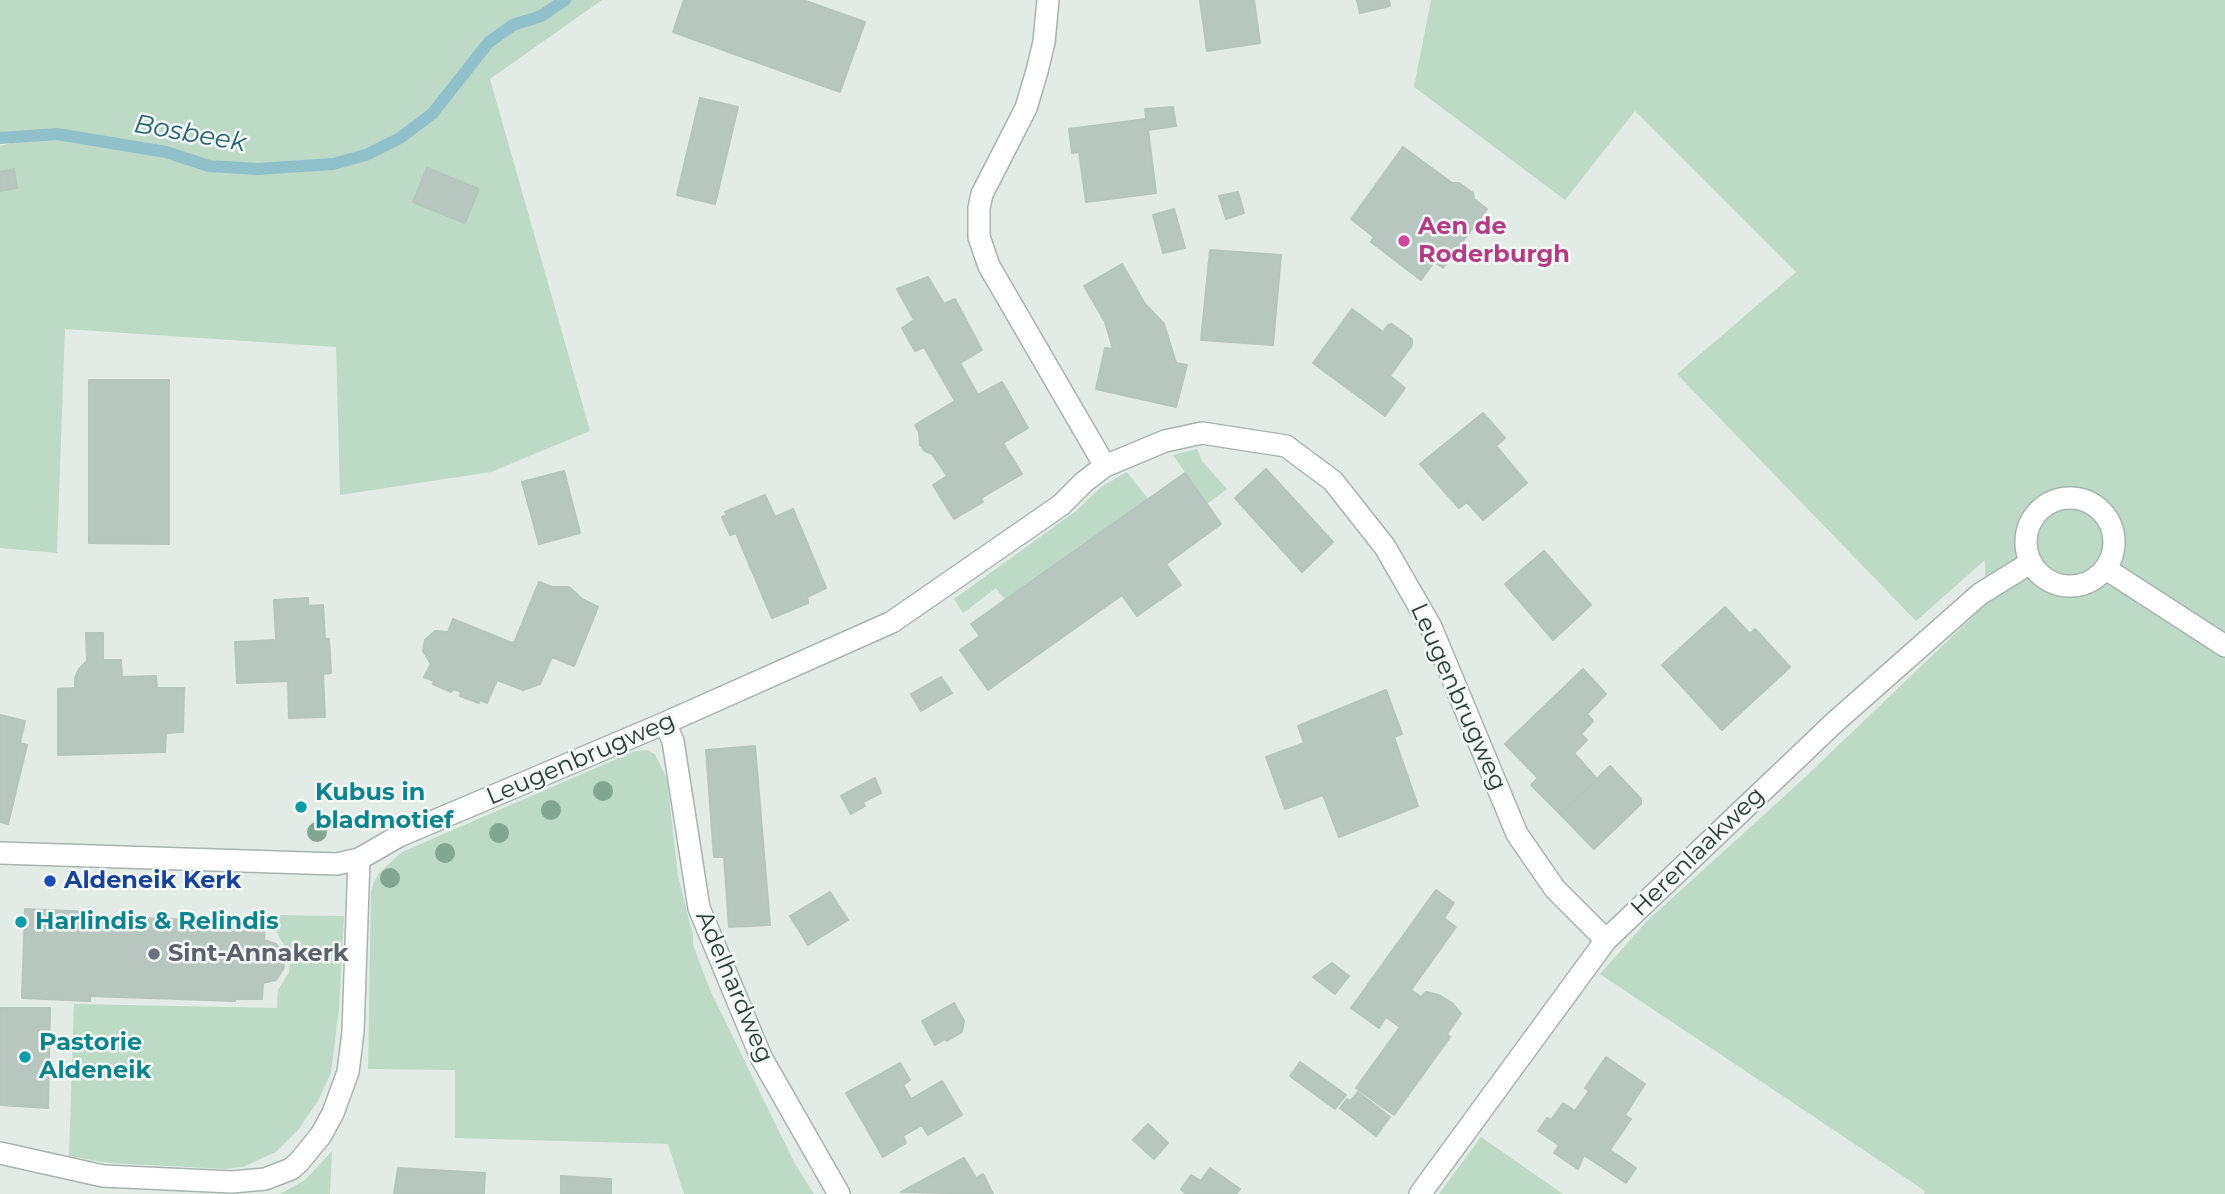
<!DOCTYPE html>
<html>
<head>
<meta charset="utf-8">
<style>
	body { margin:0 }
	canvas { display:block; background:#e3ebe7 }
</style>
</head>
<body>
<canvas width="2225" height="1194"></canvas>
<script>
const ctx = document.querySelector('canvas').getContext('2d');
ctx.lineJoin = 'round';
function fillPath(path, color) {
  ctx.fillStyle = color;
  ctx.fill(path, 'evenodd');
}
function shape(rows) {
  const path = new Path2D();
  for (const r of rows) {
    if (r.length === 3) {
      path.moveTo(r[0] + r[2], r[1]);
      path.arc(r[0], r[1], r[2], 0, 2 * Math.PI);
      continue;
    }
    path.moveTo(r[0], r[1]);
    for (let i = 2; i < r.length; i += 2) path.lineTo(r[i], r[i + 1]);
  }
  return path;
}
function strokePath(path, color, width, dash) {
  ctx.strokeStyle = color;
  ctx.lineWidth = width;
  ctx.lineCap = dash ? 'butt' : 'round';
  ctx.setLineDash(dash || []);
  ctx.stroke(path);
}
function write(font, color, halo, rows, align = 'center') {
  ctx.font = font + ' Montserrat,sans-serif';
  ctx.lineWidth = 5;
  ctx.setLineDash([]);
  ctx.textBaseline = 'middle';
  ctx.strokeStyle = halo;
  ctx.fillStyle = color;
  for (const [text, x, y, turn = 0] of rows) {
    ctx.save();
    ctx.translate(x, y);
    ctx.rotate((+turn || 0) * Math.PI / 180);
    ctx.textAlign = isNaN(turn) ? turn : align;
    if (halo) ctx.strokeText(text, 0, 0);
    ctx.fillText(text, 0, 0);
    ctx.restore();
  }
}
const green = shape([
	[0,0,602,0,490,79,590,431,491,472,340,495,336,347,65,329,57,553,0,548,0,146,48,133,0,135],
	[1431,0,2225,0,2225,1194,1924,1194,1925,1191,1600,974,1648,920,1800,782,1985,605,1985,560,1916,621,1677,374,1796,272,1635,111,1565,200,1414,87],
	[1197,449,1202,461,1227,489,1207,504,1173,455],
	[1127,472,1148,499,1005,600,996,588,963,613,954,599,1076,511,1101,487],
	[647,750,655,754,667,779,678,876,693,935,693,945,710,990,794,1162,814,1194,684,1194,668,1144,455,1138,455,1070,368,1069,371,892,374,882,379,873,402,852,635,751],
	[276,915,344,916,339,1009,331,1073,318,1101,298,1130,276,1152,243,1167,225,1169,109,1163,69,1156,74,1004,277,1008,278,990,289,972,290,956,276,931],
	[1481,1137,1563,1194,1439,1194],
	[332,1151,330,1194,280,1194,305,1180]
]);
const stream = shape([
	[0,138,57,134,166,152,209,166,257,169,333,164,366,155,400,138,432,114,489,42,513,25,541,16,565,0]
]);
const building = shape([
	[684,0,803,0,865,22,840,92,673,32,684,0],
	[1200,0,1254,0,1260,43,1207,51,1200,0],
	[1357,0,1389,0,1390,6,1360,13,1357,0],
	[700,98,738,107,715,204,677,195,700,98],
	[1173,107,1176,126,1148,130,1156,193,1086,202,1079,152,1072,153,1069,129,1146,119,1145,109,1173,107],
	[1403,147,1452,183,1459,183,1473,193,1474,199,1487,209,1443,268,1434,262,1421,280,1371,242,1374,237,1351,219,1403,147],
	[427,168,479,189,465,223,413,202,427,168],
	[14,169,17,188,0,191,0,172,14,169],
	[1238,192,1244,213,1226,219,1219,196,1238,192],
	[1174,209,1185,248,1163,253,1153,215,1174,209],
	[1210,250,1281,255,1273,345,1201,340,1210,250],
	[1122,264,1145,304,1164,324,1176,363,1187,365,1176,407,1096,389,1105,348,1113,349,1105,322,1084,286,1122,264],
	[928,277,944,304,955,299,982,350,960,363,978,395,1002,382,1028,428,1003,443,1022,474,981,498,983,502,954,519,933,485,947,476,932,454,925,451,920,445,919,432,915,425,955,401,924,347,915,351,902,328,914,320,897,289,928,277],
	[1352,309,1383,332,1388,325,1392,324,1412,339,1412,345,1390,376,1405,388,1385,416,1313,363,1352,309],
	[89,380,169,380,169,544,89,543,89,380],
	[1483,413,1505,438,1496,446,1527,483,1483,520,1467,502,1459,508,1420,464,1483,413],
	[1266,469,1333,542,1302,572,1235,498,1266,469],
	[564,471,580,533,539,544,522,482,564,471],
	[1185,473,1221,524,1166,564,1181,585,1137,616,1122,595,988,690,960,650,980,636,971,624,1185,473],
	[765,495,775,517,793,509,826,588,807,597,808,603,772,618,736,533,730,535,722,517,727,515,725,512,765,495],
	[1544,551,1591,605,1553,640,1505,584,1544,551],
	[539,582,552,587,569,587,582,599,598,607,574,666,552,657,540,684,523,690,497,680,487,703,480,700,479,703,460,696,461,692,453,689,451,692,433,684,434,681,424,677,431,664,423,651,425,640,435,631,448,632,453,619,512,643,515,641,539,582],
	[308,598,308,606,323,605,325,639,329,639,331,673,323,674,325,717,289,718,288,681,237,683,235,642,276,640,274,600,308,598],
	[1725,607,1750,634,1755,629,1790,667,1722,730,1662,665,1725,607],
	[86,633,103,633,103,660,121,660,122,677,156,676,157,688,184,688,183,732,166,733,165,752,58,755,58,689,75,688,75,678,79,669,87,661,86,633],
	[1583,669,1606,694,1587,714,1593,721,1581,734,1587,740,1574,753,1597,779,1560,814,1531,785,1538,778,1505,744,1583,669],
	[941,677,952,693,921,711,911,694,941,677],
	[1386,690,1402,734,1394,737,1418,806,1339,837,1323,795,1285,809,1266,757,1304,743,1298,726,1386,690],
	[0,715,25,721,20,743,27,745,8,824,0,822,0,715],
	[755,746,770,925,729,927,724,857,714,857,706,750,755,746],
	[1610,766,1641,799,1641,804,1594,849,1560,814,1610,766],
	[875,778,881,793,863,802,865,806,851,814,841,796,875,778],
	[1436,890,1454,903,1444,918,1456,927,1411,990,1421,997,1426,992,1439,995,1452,1003,1461,1014,1447,1034,1450,1037,1394,1115,1356,1088,1400,1027,1386,1017,1379,1028,1351,1008,1436,890],
	[830,892,848,920,808,945,790,916,830,892],
	[25,909,94,912,94,916,265,923,264,940,276,944,282,952,284,968,276,980,263,983,262,999,235,999,235,1001,90,996,90,1001,22,998,25,909],
	[1332,963,1349,976,1335,994,1313,977,1332,963],
	[954,1003,964,1021,962,1032,947,1041,945,1039,935,1045,922,1021,954,1003],
	[0,1008,50,1008,48,1108,0,1105,0,1008],
	[1606,1057,1645,1084,1625,1115,1631,1119,1610,1150,1636,1168,1626,1183,1584,1155,1578,1169,1554,1153,1559,1145,1538,1131,1547,1118,1551,1120,1563,1103,1575,1111,1589,1091,1585,1088,1606,1057],
	[1300,1062,1346,1095,1335,1109,1290,1076,1300,1062],
	[900,1063,910,1080,903,1085,911,1099,942,1081,962,1115,928,1135,922,1125,903,1136,906,1143,883,1157,846,1093,900,1063],
	[1358,1092,1390,1117,1376,1136,1340,1108,1347,1099,1350,1101,1358,1092],
	[1148,1124,1168,1143,1154,1159,1133,1140,1148,1124],
	[964,1158,976,1178,983,1174,993,1194,901,1192,964,1158],
	[398,1168,485,1173,484,1194,394,1194,398,1168],
	[1210,1168,1240,1189,1236,1194,1186,1194,1181,1189,1191,1175,1201,1181,1210,1168],
	[561,1176,611,1179,611,1194,561,1194,561,1176]
]);
const street = shape([
	[1048,0,1044,42,1037,71,1026,108,982,194,979,208,979,237,989,266,1105,466],
	[2070,542,44],
	[2106,569,2225,646],
	[665,723,673,741,699,908,761,1057,839,1194],
	[0,853,337,864,359,859,399,836,665,723,892,622,1061,505,1084,482,1105,466,1165,441,1202,433,1286,446,1333,481,1385,547,1431,627,1517,834,1555,889,1606,940],
	[0,1153,103,1176,232,1182,265,1179,291,1169,299,1162,321,1135,333,1113,348,1072,353,1032,359,859],
	[1420,1194,1606,940,1835,722,1980,594,2030,563]
]);
const trees = [
	[603,791],
	[551,810],
	[317,832],
	[499,833],
	[445,853],
	[390,878]
];
const markers = [
	[1404,241,7,"#d1479c"],
	[301,807,7,"#0f9aa8"],
	[50,881,7,"#1a4fb4"],
	[21,922,7,"#0f9aa8"],
	[154,954,7,"#6b7280"],
	[25,1057,7,"#0f9aa8"]
];
const hotelNames = [
	["Aen de",1418,227],
	["Roderburgh",1418,255]
];
const streetNames = [
	["Leugenbrugweg",1458,697,66],
	["Leugenbrugweg",581,759,-23],
	["Herenlaakweg",1698,852,-44],
	["Adelhardweg",734,987,67]
];
const cultureNames = [
	["Kubus in",315,793],
	["bladmotief",315,821],
	["Harlindis & Relindis",35,922],
	["Pastorie",39,1043],
	["Aldeneik",39,1071]
];
const transitNames = [
	["Aldeneik Kerk",64,881]
];
const worshipNames = [
	["Sint-Annakerk",168,954]
];
const waterNames = [
	["Bosbeek",190,134,10]
];
fillPath(green, '#bddac6');
strokePath(stream, '#90c1cb', 12);
fillPath(building, '#b8c6c0');
strokePath(building, '#b6c4be', 2);
strokePath(street, '#a6b3ae', 24);
strokePath(street, '#fff', 21);
ctx.fillStyle = '#82a691';
for (const [x, y] of trees) {
  ctx.beginPath();
  ctx.arc(x, y, 10, 0, 2 * Math.PI);
  ctx.fill();
}
for (const [x, y, r, color] of markers) {
  const dot = new Path2D();
  dot.arc(x, y, r, 0, 2 * Math.PI);
  ctx.fillStyle = color;
  ctx.fill(dot);
  strokePath(dot, '#f3f8f5', 2.5);
}
write('bold 24px', '#b23c85', '#f3f8f5', hotelNames, 'left');
write('24px', '#243b35', '#f3f8f5', streetNames);
write('bold 24px', '#0d838f', '#f3f8f5', cultureNames, 'left');
write('bold 24px', '#164399', '#f3f8f5', transitNames, 'left');
write('bold 24px', '#5b616d', '#f3f8f5', worshipNames, 'left');
write('italic 26px', '#246271', '#f3f8f5', waterNames);
</script>
</body>
</html>
